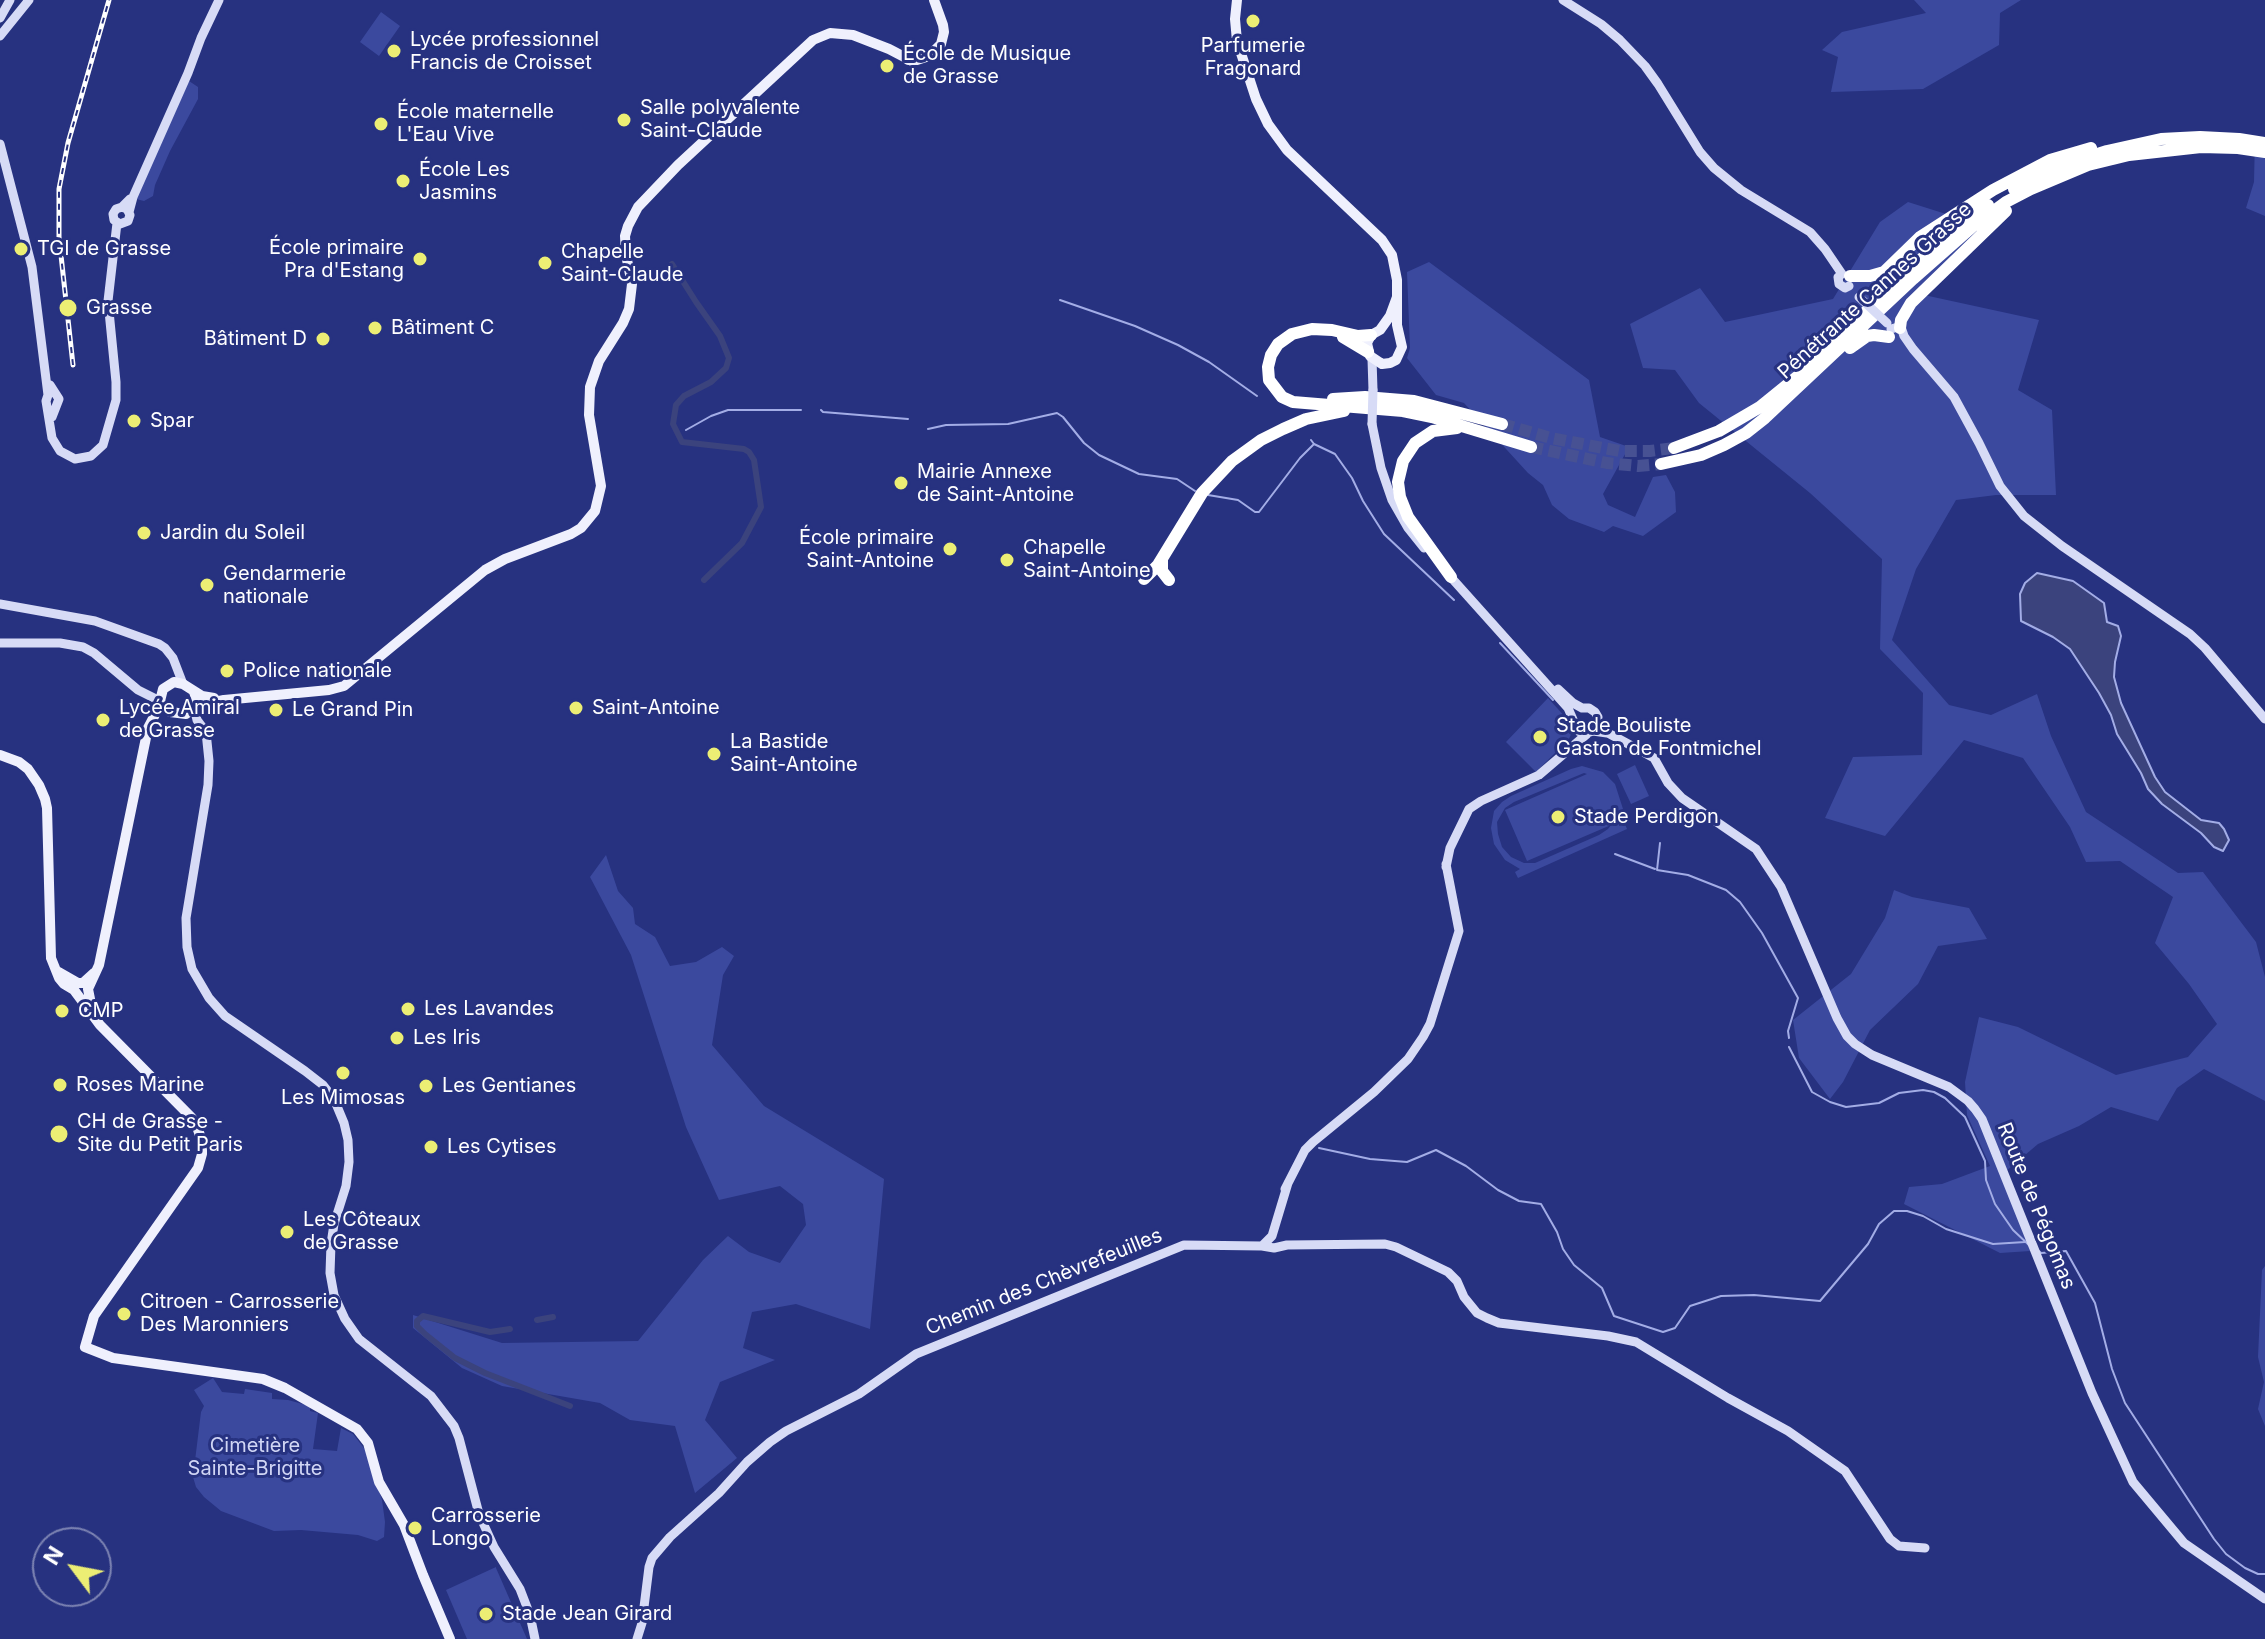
<!DOCTYPE html>
<html>
<head>
<meta charset="utf-8">
<style>
	body { margin:0 }
	#map { position:relative; width:2265px; height:1639px; overflow:hidden; background:#273280; font-family:Inter,sans-serif }
	canvas { display:block }
	.north { position:absolute; left:32px; top:1527px; width:80px; height:80px; box-sizing:border-box; background:#273280; border:2px solid #7d84b3; border-radius:50%; rotate:302deg; font-size:22px; font-weight:700; line-height:32px; text-align:center; color:#fff }
	.north::after { content:''; display:block; margin:auto; width:28px; height:36px; background:#ecee74; clip-path:polygon(50% 0,100% 100%,50% 72%,0 100%) }
</style>
</head>
<body>
<div id="map">
<canvas width="2265" height="1639"></canvas>
<div class="north">N</div>
</div>
<script>
const ctx = document.querySelector('canvas').getContext('2d');
ctx.lineJoin = 'round';
function fillPath(path, color) {
  ctx.fillStyle = color;
  ctx.fill(path, 'evenodd');
}
function shape(rows) {
  const path = new Path2D();
  for (const r of rows) {
    path.moveTo(r[0], r[1]);
    for (let i = 2; i < r.length; i += 2) path.lineTo(r[i], r[i + 1]);
  }
  return path;
}
function strokePath(path, color, width, dash) {
  ctx.strokeStyle = color;
  ctx.lineWidth = width;
  ctx.lineCap = dash ? 'butt' : 'round';
  ctx.setLineDash(dash || []);
  ctx.stroke(path);
}
function write(font, color, halo, rows, align = 'center') {
  ctx.font = font + ' Inter,sans-serif';
  ctx.lineWidth = 6;
  ctx.setLineDash([]);
  ctx.textBaseline = 'middle';
  ctx.strokeStyle = halo;
  ctx.fillStyle = color;
  for (const [text, x, y, turn = 0] of rows) {
    ctx.save();
    ctx.translate(x, y);
    ctx.rotate((+turn || 0) * Math.PI / 180);
    ctx.textAlign = isNaN(turn) ? turn : align;
    if (halo) ctx.strokeText(text, 0, 0);
    ctx.fillText(text, 0, 0);
    ctx.restore();
  }
}
const green = shape([
	[1914,0,2021,0,2000,13,1999,45,1923,89,1831,92,1838,57,1822,50,1842,32,1926,13],
	[381,12,400,26,379,56,360,42],
	[189,81,198,87,198,99,170,151,155,185,153,196,144,201,136,199],
	[2255,137,2265,139,2265,216,2246,208,2254,182],
	[1908,202,1984,226,1924,295,2039,320,2018,390,2052,410,2056,495,1996,495,1956,500,1916,569,1892,640,1949,705,1991,715,2037,694,2051,736,2086,812,2178,873,2203,872,2256,942,2265,977,2265,1101,2204,1069,2177,1088,2158,1121,2111,1107,2079,1126,2038,1144,2005,1172,2030,1251,2000,1253,1904,1204,1909,1187,1942,1184,1990,1166,1967,1115,1965,1082,1979,1017,2018,1027,2116,1075,2188,1057,2217,1024,2189,984,2155,943,2173,897,2120,861,2086,862,2070,827,2023,758,1964,740,1885,836,1825,818,1853,757,1922,755,1923,693,1880,649,1882,559,1810,493,1699,403,1675,370,1643,368,1630,324,1700,288,1725,322,1833,299,1880,222],
	[1429,262,1589,380,1600,437,1629,447,1603,494,1608,505,1635,517,1653,477,1666,475,1675,492,1676,512,1643,536,1613,526,1604,532,1569,519,1552,505,1543,485,1528,473,1464,403,1436,395,1407,358,1410,348,1407,272],
	[1548,698,1567,719,1571,734,1569,739,1536,772,1506,742],
	[1635,765,1649,796,1631,804,1617,774],
	[1582,766,1603,772,1615,784,1623,809,1619,826,1625,824,1627,829,1518,878,1515,872,1520,869,1505,860,1494,844,1491,828,1494,811,1502,802,1511,796,1571,769],
	[1584,773,1587,774,1505,810,1527,861,1611,825,1608,829,1599,835,1535,863,1524,863,1511,857,1502,847,1498,834,1497,822,1505,808,1514,802],
	[606,855,618,891,633,908,635,924,655,937,670,966,696,962,722,947,734,956,723,975,712,1045,764,1106,884,1179,870,1329,796,1304,752,1312,743,1348,775,1360,720,1382,705,1420,737,1458,695,1493,675,1426,630,1420,600,1403,502,1386,462,1368,413,1328,413,1315,502,1343,638,1341,703,1260,728,1236,749,1252,780,1263,806,1225,803,1204,780,1186,719,1200,686,1127,631,955,590,877],
	[1894,890,1912,897,1969,908,1987,939,1938,946,1918,984,1870,1030,1843,1082,1830,1099,1799,1058,1793,1020,1851,974,1885,918],
	[2265,1266,2265,1426,2258,1409,2264,1382,2258,1357,2262,1270],
	[213,1378,222,1392,244,1394,245,1389,272,1393,272,1399,288,1400,310,1406,310,1411,318,1413,313,1449,337,1451,341,1428,353,1434,367,1452,382,1500,385,1522,384,1537,377,1541,358,1535,301,1530,274,1531,221,1511,204,1497,196,1487,193,1477,201,1412,204,1406,194,1390],
	[496,1567,496,1568,527,1639,467,1639,446,1590]
]);
const water = shape([
	[2037,573,2073,581,2104,603,2107,622,2118,626,2121,636,2115,662,2114,677,2121,703,2155,777,2165,792,2201,820,2219,823,2224,829,2229,840,2223,851,2214,847,2201,833,2162,804,2148,789,2141,773,2117,734,2111,715,2099,693,2070,649,2053,637,2021,621,2020,594,2025,583,2037,573]
]);
const stream = shape([
	[1060,300,1135,326,1178,345,1209,362,1257,396],
	[821,410,823,412,908,419],
	[928,429,946,425,1008,424,1057,413,1063,417,1084,443,1099,455,1139,474,1177,479,1195,491],
	[686,430,711,416,728,410,801,410],
	[1311,440,1314,444,1335,454,1352,478,1363,501,1384,534,1454,600],
	[1208,495,1238,500,1255,512,1259,512,1300,458,1314,444],
	[1500,643,1553,700],
	[1660,843,1657,870,1688,875,1726,890,1740,902,1762,933,1798,998,1788,1031,1789,1038],
	[1615,854,1655,869],
	[1789,1047,1812,1092,1830,1102,1846,1107,1879,1103,1899,1093,1923,1090,1934,1092,1945,1098,1965,1117,1985,1161,1986,1180,1995,1204,2013,1230,2030,1246],
	[1319,1148,1370,1159,1407,1162,1436,1150,1466,1166,1498,1190,1519,1201,1541,1204,1557,1232,1563,1249,1574,1265,1602,1288,1614,1316,1663,1332,1675,1328,1690,1306,1721,1296,1754,1295,1820,1301,1868,1244,1879,1224,1894,1211,1907,1211,1923,1216,1946,1229,1993,1244,2025,1242],
	[2039,1251,2041,1253,2066,1251,2095,1303,2112,1369,2125,1403,2214,1539,2226,1554,2245,1568,2258,1574,2265,1574]
]);
const canal = shape([
	[672,264,696,302,720,336,729,358,726,368,711,382,684,396,676,405,673,424,682,442,744,449,749,452,754,460,761,507,742,543,704,580],
	[537,1320,553,1317],
	[510,1329,490,1332,423,1316,417,1321,417,1326,425,1334,455,1358,485,1373,570,1406]
]);
const highwayTunnel = shape([
	[1502,424,1551,438,1619,451,1650,451,1674,448],
	[1531,447,1607,463,1638,466,1661,464]
]);
const secondary = shape([
	[1563,0,1601,24,1620,40,1645,66,1658,84,1700,152,1714,168,1741,190,1810,232,1825,249,1842,274],
	[0,18,10,0],
	[0,36,29,0],
	[0,144,32,267,48,395,46,401,52,438,60,451,75,459,91,456,103,445,116,400,116,382,108,301,117,223],
	[122,207,127,209,130,215,128,221,120,224,114,220,113,214,116,209,122,207,130,199],
	[129,212,133,197,188,73,201,38,219,0],
	[1842,274,1838,277,1839,284,1845,288,1849,286],
	[1891,329,1898,327,1902,330,1904,336,1913,349,1954,397,1979,443,2000,486,2024,516,2062,546,2190,634,2205,648,2265,719],
	[1372,359,1373,390],
	[50,385,59,399,52,417],
	[1372,424,1381,468,1392,500,1408,528,1424,548],
	[1448,574,1568,708,1578,731,1584,734,1593,731,1607,733],
	[0,604,95,621,159,644,165,648,173,658,183,684],
	[0,643,60,643,83,647,94,653,138,690,160,701],
	[1558,689,1573,703,1582,708,1589,708,1595,712,1598,717,1597,727],
	[194,707,197,720,206,732,209,761,208,785,186,918,187,947,192,969,209,998,225,1016,305,1071,323,1085,334,1099,344,1123,348,1140,349,1162,346,1186,334,1224,331,1244,330,1273,334,1295,345,1319,359,1339,431,1396,454,1426,459,1438,479,1514,494,1547,520,1589,530,1615,535,1639],
	[1598,724,1608,733,1654,758,1668,783,1682,798,1756,849,1781,887,1837,1018,1847,1036,1855,1044,1872,1055,1949,1087,1968,1101,1975,1109,1982,1119,2092,1393,2133,1482,2184,1543,2265,1599],
	[1446,867,1450,848,1469,809,1481,801,1539,775,1587,734],
	[1285,1189,1305,1150,1313,1142,1374,1092,1408,1059,1423,1037,1430,1024,1459,931,1446,864],
	[1262,1246,1274,1248,1287,1245,1385,1244,1396,1247,1448,1272,1457,1281,1464,1297,1477,1313,1487,1318,1499,1323,1608,1336,1636,1342,1728,1398,1788,1431,1845,1471,1890,1539,1899,1546,1925,1548],
	[637,1639,642,1623,649,1567,652,1558,670,1537,719,1493,747,1462,770,1442,786,1431,859,1394,916,1354,1184,1245,1262,1246,1272,1236,1288,1183]
]);
const primary = shape([
	[1237,0,1235,19,1237,41,1256,99,1268,124,1287,150,1382,240,1392,255,1397,280,1397,325,1402,347,1396,360,1390,363,1382,364,1370,356,1367,343,1371,335,1380,330,1390,316,1397,297],
	[908,60,917,60,929,56,941,44,944,32,943,25,934,0],
	[194,692,196,698,195,706,186,714,170,712,163,707,160,701,163,689,174,682,183,684,202,696,214,698],
	[195,706,224,700,329,690,344,686,485,570,505,559,571,534,581,528,595,511,601,486,589,415,590,387,599,361,623,323,629,309,632,284,626,255,625,236,628,226,638,207,678,165,813,40,830,33,853,35,889,49,912,61],
	[0,755,19,762,28,769,39,785,45,799,47,808,51,958,59,978,64,984,74,990,100,1025,191,1117,196,1124,202,1141,202,1154,198,1168,94,1316,85,1347,113,1358,263,1379,285,1388,357,1429,368,1443,379,1482,404,1525,423,1575,450,1639],
	[57,971,78,983,83,983,94,973],
	[92,1009,88,989,99,965,148,728,161,703]
]);
const highway = shape([
	[2014,189,2063,165,2107,151,2161,139,2200,137,2239,139,2265,143],
	[1850,276,1870,276,1884,272,1920,237,1993,190,2050,160,2091,148],
	[1900,328,1901,320,1911,303,2006,211],
	[1371,335,1358,336,1332,330,1312,329,1292,334,1278,344,1271,355,1268,367,1269,380,1282,397,1293,402,1403,411,1432,417,1531,447],
	[1343,337,1368,352],
	[1850,348,1867,336,1874,335,1889,337],
	[1333,399,1365,397,1414,401,1502,424],
	[1674,448,1719,431,1760,407,1797,377,1934,247,1988,205],
	[1661,464,1701,455,1724,445,1746,433,1765,418,1913,279,1972,227,2006,202,2031,189,2088,165,2129,155,2201,147,2238,148,2265,152],
	[1162,559,1162,571,1169,580],
	[1451,577,1408,517,1400,497,1398,482,1403,461,1415,443,1433,431,1457,428],
	[1144,579,1158,565,1202,493,1232,461,1261,440,1283,429,1306,419,1344,411]
]);
const rail = shape([
	[73,365,59,237,59,189,68,143,109,0]
]);
const secondaryBridge = shape([
	[1859,297,1887,323],
	[1372,424,1373,390]
]);
const markers = [
	[1253,21,8,"#ecee74"],
	[394,51,8,"#ecee74"],
	[887,66,8,"#ecee74"],
	[624,120,8,"#ecee74"],
	[381,124,8,"#ecee74"],
	[403,181,8,"#ecee74"],
	[21,249,8,"#ecee74"],
	[420,259,8,"#ecee74"],
	[545,263,8,"#ecee74"],
	[68,308,10,"#ecee74"],
	[375,328,8,"#ecee74"],
	[323,339,8,"#ecee74"],
	[134,421,8,"#ecee74"],
	[901,483,8,"#ecee74"],
	[144,533,8,"#ecee74"],
	[950,549,8,"#ecee74"],
	[1007,560,8,"#ecee74"],
	[207,585,8,"#ecee74"],
	[227,671,8,"#ecee74"],
	[576,708,8,"#ecee74"],
	[276,710,8,"#ecee74"],
	[103,720,8,"#ecee74"],
	[1540,737,8,"#ecee74"],
	[714,754,8,"#ecee74"],
	[1558,817,8,"#ecee74"],
	[408,1009,8,"#ecee74"],
	[62,1011,8,"#ecee74"],
	[397,1038,8,"#ecee74"],
	[343,1073,8,"#ecee74"],
	[60,1085,8,"#ecee74"],
	[426,1086,8,"#ecee74"],
	[59,1134,10,"#ecee74"],
	[431,1147,8,"#ecee74"],
	[287,1232,8,"#ecee74"],
	[124,1314,8,"#ecee74"],
	[415,1528,8,"#ecee74"],
	[486,1614,8,"#ecee74"]
];
const poiNames = [
	["Lycée professionnel",410,40],
	["Francis de Croisset",410,63],
	["Parfumerie",1253,46,"center"],
	["Fragonard",1253,69,"center"],
	["École de Musique",903,54],
	["de Grasse",903,77],
	["Salle polyvalente",640,108],
	["Saint-Claude",640,131],
	["École maternelle",397,112],
	["L'Eau Vive",397,135],
	["École Les",419,170],
	["Jasmins",419,193],
	["École primaire",404,248,"right"],
	["Pra d'Estang",404,271,"right"],
	["TGI de Grasse",37,249],
	["Chapelle",561,252],
	["Saint-Claude",561,275],
	["Grasse",86,308],
	["Bâtiment C",391,328],
	["Bâtiment D",307,339,"right"],
	["Spar",150,421],
	["Mairie Annexe",917,472],
	["de Saint-Antoine",917,495],
	["Jardin du Soleil",160,533],
	["École primaire",934,538,"right"],
	["Saint-Antoine",934,561,"right"],
	["Chapelle",1023,548],
	["Saint-Antoine",1023,571],
	["Gendarmerie",223,574],
	["nationale",223,597],
	["Police nationale",243,671],
	["Lycée Amiral",119,708],
	["de Grasse",119,731],
	["Saint-Antoine",592,708],
	["Le Grand Pin",292,710],
	["Stade Bouliste",1556,726],
	["Gaston de Fontmichel",1556,749],
	["La Bastide",730,742],
	["Saint-Antoine",730,765],
	["Stade Perdigon",1574,817],
	["Les Lavandes",424,1009],
	["CMP",78,1011],
	["Les Iris",413,1038],
	["Roses Marine",76,1085],
	["Les Gentianes",442,1086],
	["Les Mimosas",343,1098,"center"],
	["CH de Grasse -",77,1122],
	["Site du Petit Paris",77,1145],
	["Les Cytises",447,1147],
	["Les Côteaux",303,1220],
	["de Grasse",303,1243],
	["Citroen - Carrosserie",140,1302],
	["Des Maronniers",140,1325],
	["Carrosserie",431,1516],
	["Longo",431,1539],
	["Stade Jean Girard",502,1614]
];
const streetNames = [
	["Pénétrante Cannes Grasse",1875,291,-42],
	["Route de Pégomas",2036,1206,68],
	["Chemin des Chèvrefeuilles",1044,1282,-22]
];
const parkNames = [
	["Cimetière",255,1446],
	["Sainte-Brigitte",255,1469]
];
fillPath(green, '#3b499e');
fillPath(water, '#3b437d');
strokePath(water, '#a3ade6', 2);
strokePath(stream, '#a3ade6', 2);
strokePath(canal, '#3b437d', 6);
strokePath(highwayTunnel, '#475193', 12, [12, 6]);
strokePath(secondary, '#d7dbf6', 9);
strokePath(primary, '#eff0fd', 10);
strokePath(highway, '#fff', 12);
strokePath(rail, '#fff', 5);
strokePath(rail, '#273280', 2, [6]);
strokePath(secondaryBridge, '#d7dbf6', 9);
for (const [x, y, r, color] of markers) {
  const dot = new Path2D();
  dot.arc(x, y, r, 0, 2 * Math.PI);
  ctx.fillStyle = color;
  ctx.fill(dot);
  strokePath(dot, '#273280', 3);
}
write('20px', '#fff', '#273280', poiNames, 'left');
write('20px', '#fff', '#273280', streetNames);
write('20px', '#d1d6f5', '#273280', parkNames);
</script>
</body>
</html>
